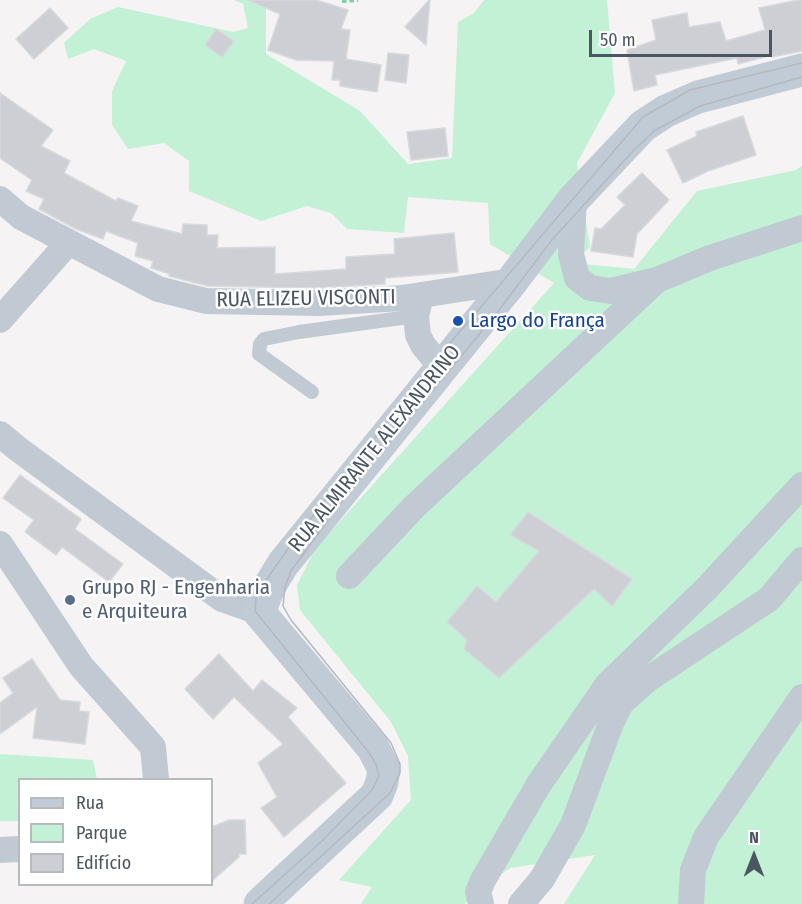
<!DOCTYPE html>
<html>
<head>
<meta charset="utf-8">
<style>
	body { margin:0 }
	#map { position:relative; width:802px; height:904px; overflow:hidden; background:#f5f3f3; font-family:"Fira Sans Condensed",sans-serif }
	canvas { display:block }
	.legend { position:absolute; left:18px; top:778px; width:195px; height:108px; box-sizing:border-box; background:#fff; border:2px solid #b7bbc0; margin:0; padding:8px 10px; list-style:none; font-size:18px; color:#4a5661 }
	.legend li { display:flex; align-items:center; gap:12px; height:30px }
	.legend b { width:30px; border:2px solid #b7bbc0 }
	.north { position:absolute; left:724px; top:826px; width:60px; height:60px; -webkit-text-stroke:4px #fff; paint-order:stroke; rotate:0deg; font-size:16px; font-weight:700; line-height:24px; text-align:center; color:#4a5661 }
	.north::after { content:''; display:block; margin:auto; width:21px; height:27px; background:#4a5661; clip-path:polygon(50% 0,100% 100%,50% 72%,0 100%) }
	.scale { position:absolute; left:589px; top:30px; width:183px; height:27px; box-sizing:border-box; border:3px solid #4a5661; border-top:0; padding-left:8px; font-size:18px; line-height:21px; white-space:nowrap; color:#4a5661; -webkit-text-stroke:4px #fff; paint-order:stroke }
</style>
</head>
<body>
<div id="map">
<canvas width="802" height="904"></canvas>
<ul class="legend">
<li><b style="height:8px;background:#c1cbd6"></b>Rua</li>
<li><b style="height:16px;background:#c3f1d5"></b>Parque</li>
<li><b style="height:16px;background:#cdcfd5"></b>Edifício</li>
</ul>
<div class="north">N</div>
<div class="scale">50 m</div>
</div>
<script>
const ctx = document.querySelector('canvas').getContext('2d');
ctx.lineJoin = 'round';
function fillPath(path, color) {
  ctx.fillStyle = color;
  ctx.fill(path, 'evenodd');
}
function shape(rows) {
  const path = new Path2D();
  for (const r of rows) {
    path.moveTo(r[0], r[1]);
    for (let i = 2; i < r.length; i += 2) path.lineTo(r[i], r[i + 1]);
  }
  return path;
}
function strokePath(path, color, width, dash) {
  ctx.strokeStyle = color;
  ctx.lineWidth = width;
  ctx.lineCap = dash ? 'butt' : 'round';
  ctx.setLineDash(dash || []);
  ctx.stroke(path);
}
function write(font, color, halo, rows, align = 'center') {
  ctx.font = font + ' "Fira Sans Condensed",sans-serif';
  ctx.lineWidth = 5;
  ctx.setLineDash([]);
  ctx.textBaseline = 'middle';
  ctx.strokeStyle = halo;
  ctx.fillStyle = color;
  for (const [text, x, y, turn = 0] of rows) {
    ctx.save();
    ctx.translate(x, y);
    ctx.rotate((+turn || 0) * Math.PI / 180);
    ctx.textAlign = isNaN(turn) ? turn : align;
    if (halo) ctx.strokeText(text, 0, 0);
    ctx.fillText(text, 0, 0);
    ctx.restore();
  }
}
const green = shape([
	[234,0,266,0,266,54,360,111,408,164,452,158,458,22,474,13,484,0,607,0,615,93,577,163,590,247,573,263,634,269,697,191,796,170,802,166,802,904,564,904,595,855,510,868,480,889,465,904,361,904,372,887,339,880,411,800,408,756,391,722,300,610,297,585,315,549,554,283,490,244,488,203,408,197,404,233,347,229,331,213,307,206,261,221,189,191,189,161,164,143,128,149,112,125,112,91,126,61,94,49,68,59,64,43,90,19,118,7,233,32,248,28,243,4],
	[0,754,93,760,97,779,20,780,19,821,0,821]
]);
const building = shape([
	[248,0,316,0,348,10,341,29,350,30,346,59,381,65,377,92,340,86,340,80,332,80,334,61,296,60,268,50,280,14,248,0],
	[429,0,430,0,426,45,405,27,429,0],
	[798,0,802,0,802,51,772,57,772,55,738,64,737,58,655,75,657,85,634,91,627,50,656,40,652,20,687,13,689,27,720,22,726,41,765,30,759,8,798,0],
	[50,8,68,28,34,59,16,39,50,8],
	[216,29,234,41,222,57,205,45,216,29],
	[388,53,409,55,406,83,385,80,388,53],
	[0,93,53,130,41,146,70,161,64,173,116,201,118,198,138,206,131,221,182,234,183,224,207,225,207,235,218,235,217,248,275,247,275,274,346,269,346,257,395,254,394,239,454,233,458,272,385,278,385,284,319,288,208,286,169,276,170,274,151,268,153,261,135,256,138,243,106,231,103,239,76,229,39,209,44,199,26,191,32,180,0,158,0,93],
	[743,116,756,155,708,171,683,183,667,150,697,136,696,132,743,116],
	[445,128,448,156,411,160,407,132,445,128],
	[642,173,669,200,637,234,633,257,591,251,595,228,601,229,625,205,617,197,642,173],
	[20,475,81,519,75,529,123,564,109,582,62,547,56,555,25,532,34,520,3,498,20,475],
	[528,512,632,579,612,606,594,589,499,678,464,649,467,640,447,622,477,586,496,602,539,551,510,535,528,512],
	[219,654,253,691,262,680,297,708,288,717,346,783,284,837,261,808,277,797,258,763,283,744,234,697,213,719,185,689,219,654],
	[32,659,60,700,80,702,79,711,89,712,85,744,33,738,37,707,0,734,0,703,13,693,3,678,32,659],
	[229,820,245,820,246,854,239,854,239,857,212,881,212,827,229,820]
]);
const path = shape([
	[342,1,358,0]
]);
const lane = shape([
	[312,392,259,354,260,344,264,339,299,332,416,316]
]);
const street = shape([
	[0,199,21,217,158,289,206,301,319,303,402,298,512,281],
	[574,199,571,254,577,278,590,288,611,291,657,280,710,258,802,228],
	[421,295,416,316,418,335,423,345,441,367],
	[0,320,68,243],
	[0,434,18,449,222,599,259,612],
	[0,544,81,666,153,747,156,780],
	[349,576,414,507,657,280],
	[0,850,20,849],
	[481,904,478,892,483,880,539,784,608,684,707,588,802,485],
	[521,904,542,879,573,825,611,723,621,703,647,680,769,599,802,560],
	[691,904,693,870,706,837,802,697]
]);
const secondary = shape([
	[260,904,377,795,382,782,384,769,373,748,259,612,269,587,283,564,512,281,574,199,643,126,666,111,698,97,802,70]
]);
const tram = shape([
	[252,904,321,842,372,790,379,776,376,764,367,750,255,611,256,597,267,579,294,540,439,356,643,117,690,90,802,63],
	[269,904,390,793,400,773,400,764,391,743,291,620,283,606,285,587,291,571,348,493,496,314,551,241,632,152,654,131,700,106,802,77]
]);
const markers = [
	[458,321,6,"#1a4fb4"],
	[70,600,6,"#5c6f8a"]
];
const streetNames = [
	["RUA ELIZEU VISCONTI",306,299,-1],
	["RUA ALMIRANTE ALEXANDRINO",375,449,-51]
];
const transitNames = [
	["Largo do França",470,321]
];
const serviceNames = [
	["Grupo RJ - Engenharia",82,588],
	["e Arquiteura",82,612]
];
fillPath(green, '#c3f1d5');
fillPath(building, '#cdcfd5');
strokePath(building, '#d7d9de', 1.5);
strokePath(path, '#7ad0a6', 4, [4.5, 3]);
strokePath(lane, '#c1cad2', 14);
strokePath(street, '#c1cad2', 26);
strokePath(secondary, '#c1cbd6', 33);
strokePath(tram, '#b5b8bd', 1.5);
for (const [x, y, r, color] of markers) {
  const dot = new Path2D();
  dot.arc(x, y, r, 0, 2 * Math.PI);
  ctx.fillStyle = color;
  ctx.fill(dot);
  strokePath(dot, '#fff', 2);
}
write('21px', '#4a5661', '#fff', streetNames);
write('21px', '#164399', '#fff', transitNames, 'left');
write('21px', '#4e5e75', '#fff', serviceNames, 'left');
</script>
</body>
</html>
